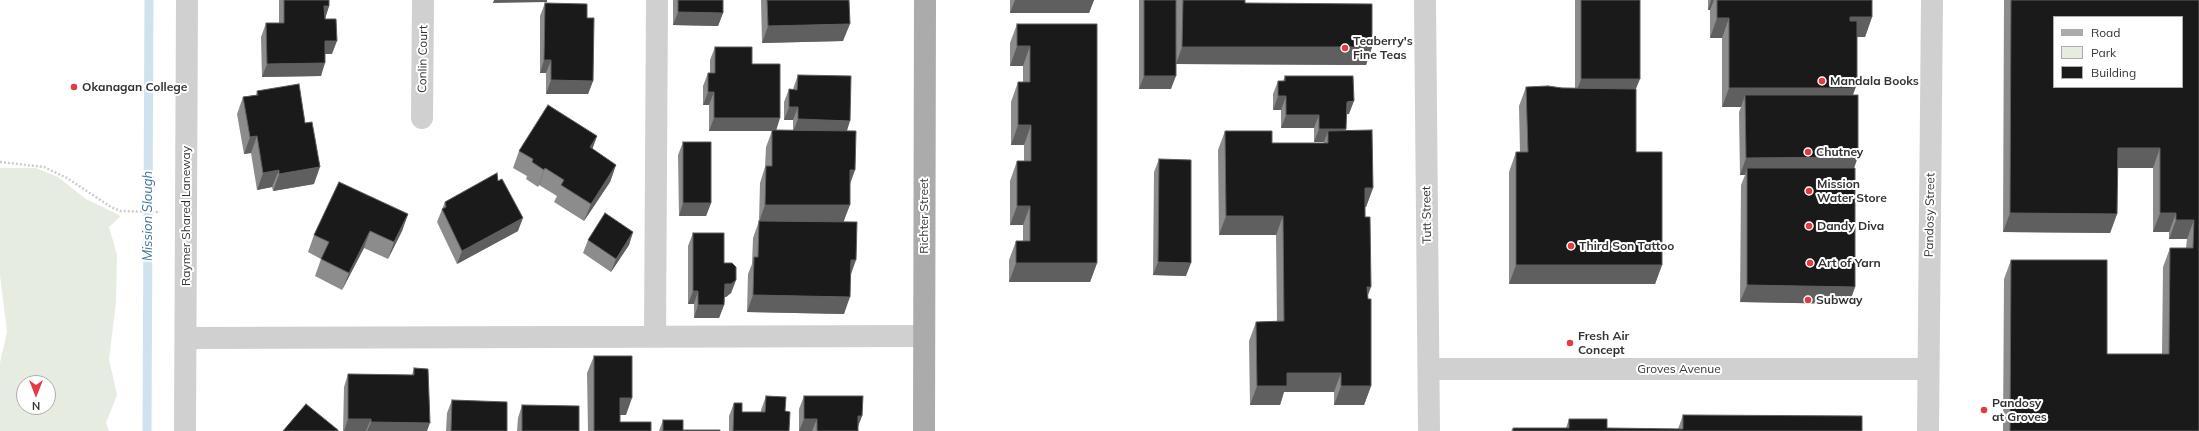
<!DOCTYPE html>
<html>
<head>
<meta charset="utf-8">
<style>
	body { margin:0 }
	#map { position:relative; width:2199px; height:431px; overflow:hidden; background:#fff; font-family:Mulish,sans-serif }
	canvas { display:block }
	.legend { position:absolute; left:2053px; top:16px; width:130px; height:72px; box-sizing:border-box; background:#fff; border:1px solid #adadad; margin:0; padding:5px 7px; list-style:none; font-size:12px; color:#333 }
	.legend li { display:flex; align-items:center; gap:8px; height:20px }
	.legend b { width:20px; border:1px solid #adadad }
	.north { position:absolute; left:16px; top:375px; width:40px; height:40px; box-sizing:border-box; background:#fff; border:1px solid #adadad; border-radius:50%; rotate:180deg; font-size:11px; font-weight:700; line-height:16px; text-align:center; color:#333 }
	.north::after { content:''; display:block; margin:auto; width:14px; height:18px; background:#e63946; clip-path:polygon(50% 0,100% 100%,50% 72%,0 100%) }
</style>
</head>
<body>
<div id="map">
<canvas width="2199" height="431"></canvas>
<ul class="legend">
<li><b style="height:5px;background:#ababab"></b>Road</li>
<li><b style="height:11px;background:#e6ecdf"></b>Park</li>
<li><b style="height:11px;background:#1a1a1a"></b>Building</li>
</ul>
<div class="north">N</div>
</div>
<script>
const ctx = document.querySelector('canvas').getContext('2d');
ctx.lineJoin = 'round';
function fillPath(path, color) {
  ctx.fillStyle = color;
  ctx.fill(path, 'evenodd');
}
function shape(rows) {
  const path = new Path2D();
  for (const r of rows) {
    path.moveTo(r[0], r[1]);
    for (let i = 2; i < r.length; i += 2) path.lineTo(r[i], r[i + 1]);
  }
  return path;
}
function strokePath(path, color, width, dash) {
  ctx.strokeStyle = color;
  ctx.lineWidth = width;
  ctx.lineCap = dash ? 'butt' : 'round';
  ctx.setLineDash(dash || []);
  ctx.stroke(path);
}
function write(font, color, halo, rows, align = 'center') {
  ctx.font = font + ' Mulish,sans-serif';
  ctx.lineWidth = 4;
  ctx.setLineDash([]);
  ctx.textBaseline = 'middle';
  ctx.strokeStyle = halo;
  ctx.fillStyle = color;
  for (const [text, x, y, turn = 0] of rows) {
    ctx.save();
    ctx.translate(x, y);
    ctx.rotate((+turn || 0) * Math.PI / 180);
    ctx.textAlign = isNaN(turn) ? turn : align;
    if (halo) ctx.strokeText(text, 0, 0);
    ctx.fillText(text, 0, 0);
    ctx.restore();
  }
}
const green = shape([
	[0,168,36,168,58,177,86,199,121,216,109,227,117,255,116,302,109,359,117,395,106,423,109,431,0,431,0,363,7,332,0,275],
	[24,383,48,383,48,407,24,407]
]);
const stream = shape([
	[147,431,149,0]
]);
const path = shape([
	[0,162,44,167,67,178,111,207,121,211,160,212]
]);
const minor = shape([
	[1425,0,1429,431],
	[422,118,423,0],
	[655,336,657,0],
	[186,338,923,336],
	[1429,369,1928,369],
	[185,431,187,0],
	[1928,431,1932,0]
]);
const major = shape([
	[924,431,925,0]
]);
const wall = shape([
	[279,0,329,0,329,6,325,19,332,54,325,54,321,76,262,77,261,37,266,23,279,23],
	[673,0,723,0,723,13,718,26,673,25],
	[761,0,849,0,843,41,762,43],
	[1010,0,1094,0,1089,13,1010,13],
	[1139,0,1176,0,1171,89,1139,89],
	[1176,0,1245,0,1245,3,1372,47,1366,65,1176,64],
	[1575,0,1640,0,1636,89,1636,152,1662,265,1655,284,1509,284,1509,172,1516,152,1520,152,1519,106,1526,87,1575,88],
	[1708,0,1872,0,1872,17,1865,37,1857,37,1853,95,1855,287,1849,304,1740,302,1741,185,1745,175,1740,175,1739,112,1741,107,1722,107,1722,38,1710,38,1710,10,1708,10],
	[2004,0,2199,0,2199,431,2003,431,2004,279,2011,260,2107,354,2162,354,2163,267,2170,248,2186,248,2187,239,2169,239,2169,232,2153,232,2153,168,2117,168,2117,214,2110,233,2003,232],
	[545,3,587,18,593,81,588,94,546,94,546,73,540,73,540,16],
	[1017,24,1097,24,1097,263,1090,282,1009,282,1009,260,1016,241,1023,241,1023,225,1010,225,1010,181,1017,161,1024,161,1024,145,1011,145,1011,102,1018,82,1023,82,1023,66,1010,66,1010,43],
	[715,47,752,64,776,130,793,131,793,120,784,120,784,102,789,89,793,89,798,75,847,131,850,184,844,221,851,275,844,314,747,312,748,274,752,264,753,238,759,221,760,183,765,167,766,147,772,131,709,131,709,105,703,105,703,86,708,73,710,73,710,60],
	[1285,76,1349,114,1346,114,1346,129,1345,130,1373,188,1366,207,1365,207,1368,297,1371,386,1364,405,1334,405,1334,392,1284,392,1280,405,1250,405,1249,341,1256,322,1277,321,1276,235,1219,235,1218,150,1225,131,1272,143,1324,143,1324,142,1314,142,1314,128,1281,128,1281,110,1273,110,1273,94,1278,81,1283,81],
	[257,91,314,184,273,191,272,187,257,190,251,153,244,154,237,114,243,97,256,95],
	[597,136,592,149,616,165,610,182,584,221,554,202,557,196,539,185,538,187,526,179,527,176,513,168,519,151],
	[683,142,711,203,706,216,679,216,678,155],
	[1159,159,1186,276,1153,275,1154,172],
	[498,181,518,231,457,264,437,222,445,202],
	[408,214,402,231,388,259,364,248,342,290,315,276,321,259,308,252,314,235],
	[633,232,629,245,611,272,583,253,588,240],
	[693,233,724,263,736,280,731,293,726,297,724,297,724,305,719,318,694,318,694,304,688,304,688,246],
	[594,356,626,415,620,415,620,422,651,431,588,431,587,373],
	[414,368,427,431,343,431,344,387,348,374,412,375],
	[766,396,785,411,789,431,729,431,729,416,734,403,742,412,761,412,761,410],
	[804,396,862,416,858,426,858,431,799,431,799,409],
	[452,400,507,431,446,431,447,413],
	[522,405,579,431,517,431,518,418],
	[1683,415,1862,431,1511,431,1513,428,1566,428,1569,419,1607,428,1678,429],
	[663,420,683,430,720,431,659,431]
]);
const shadedWall = shape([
	[494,0,547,0,547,2,493,3],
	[1015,0,1094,0,1089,13,1010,13],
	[1711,0,1714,0,1710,10,1708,10],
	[324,6,329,6,325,19],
	[678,12,723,13,718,26,673,25],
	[1850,17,1872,17,1865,37,1843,37],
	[1717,18,1729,18,1722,38,1710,38],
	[850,24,843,41,762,43,768,26],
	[325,41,337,41,332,54,320,54],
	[1017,46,1030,46,1023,66,1010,66],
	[1182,47,1372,47,1366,65,1176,64],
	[544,60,551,60,546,73,540,73],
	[325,63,321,76,262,77,267,64],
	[1144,76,1176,76,1171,89,1139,89],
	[1581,79,1640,79,1633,96,1575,96],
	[551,80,593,81,588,94,546,94],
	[1857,84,1850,103,1745,95,1741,107,1722,107,1729,88],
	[708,92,714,92,709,105,703,105],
	[1278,96,1286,96,1281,110,1273,110],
	[1354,101,1349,114,1342,115,1347,102],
	[789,107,798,107,793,120,784,120],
	[1286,115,1319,115,1314,128,1281,128],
	[714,118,780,118,776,131,709,131],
	[798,119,850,121,846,134,793,132],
	[1018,125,1031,125,1024,145,1011,145],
	[1319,129,1346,129,1341,142,1328,131,1324,142,1314,142],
	[257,136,251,153,244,154,250,137],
	[597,136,591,153,590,147],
	[2118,148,2160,148,2153,168,2111,168],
	[1858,157,1852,174,1747,168,1745,175,1740,175,1746,158],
	[616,165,610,182,584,221,591,204],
	[320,167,314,184,273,191,279,174],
	[545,168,539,185,538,187,544,170],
	[279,170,272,187,257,190,263,173],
	[850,170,855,170,849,187],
	[1365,188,1373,188,1366,207,1358,207],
	[683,203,711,203,706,216,679,216],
	[765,205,850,205,843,223,759,222],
	[1017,206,1030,206,1023,225,1010,225],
	[2010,213,2117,214,2110,233,2003,232],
	[2160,213,2176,213,2169,232,2153,232],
	[408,214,402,231,388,259,394,242],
	[1226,216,1283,216,1276,235,1219,235],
	[523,218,518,231,457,264,462,251],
	[2176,220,2194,220,2187,239,2169,239],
	[370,231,364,248,342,290,349,273],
	[633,232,629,245,611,272,616,259],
	[851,260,856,260,850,277],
	[1158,262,1191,263,1186,276,1153,275],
	[1016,263,1097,263,1090,282,1009,282],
	[1516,265,1662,265,1655,284,1509,284],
	[736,280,731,293,726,297,720,297,725,284],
	[1747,285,1855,287,1849,304,1740,302],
	[1367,287,1371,287,1364,306],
	[693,291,698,291,694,304,688,304],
	[753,295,850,297,844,314,747,312],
	[698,305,724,305,719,318,694,318],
	[1287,373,1341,373,1334,392,1284,392,1280,405,1250,405,1257,386],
	[1341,386,1371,386,1364,405,1334,405],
	[620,398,632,398,626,415,614,415],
	[858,416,862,416,857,429],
	[348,419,371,419,366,431,344,431],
	[804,419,817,419,812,431,799,431],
	[371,422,430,423,427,431,367,431]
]);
const building = shape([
	[284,0,329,0,329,6,324,6,325,19,336,19,337,41,325,41,325,63,267,64,266,23,284,23,284,0],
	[678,0,723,0,723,13,678,12,678,0],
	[767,0,849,0,850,24,768,26,767,0],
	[1144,0,1176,0,1176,76,1144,76,1144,0],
	[1183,0,1245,0,1245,3,1372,4,1372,47,1182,47,1183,0],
	[1581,0,1640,0,1640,79,1581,79,1581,0],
	[1717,0,1872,0,1872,17,1850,17,1850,21,1857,21,1857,84,1851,84,1851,88,1729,88,1729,18,1717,18,1717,0],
	[2011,0,2199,0,2199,431,2010,431,2011,260,2107,260,2107,354,2169,354,2170,248,2193,248,2194,220,2176,220,2176,213,2160,213,2160,148,2118,148,2117,214,2010,213,2011,0],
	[2054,17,2182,17,2182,87,2054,87,2054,17],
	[545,3,587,4,587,18,594,18,593,81,551,80,551,60,544,60,545,3],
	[1017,24,1097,24,1097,263,1016,263,1016,241,1030,241,1030,206,1017,206,1017,161,1031,161,1031,125,1018,125,1018,82,1030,82,1030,46,1017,46,1017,24],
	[715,47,752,47,752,64,780,64,780,118,714,118,714,92,708,92,708,73,715,73,715,47],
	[798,75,851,76,850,121,798,119,798,107,789,107,789,89,797,90,798,75],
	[1285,76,1353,76,1354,101,1347,102,1346,129,1319,129,1319,115,1286,115,1286,96,1278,96,1278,81,1285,81,1285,76],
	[299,84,305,123,312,122,320,167,279,174,279,170,263,173,257,136,250,137,243,97,258,95,257,91,299,84],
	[1548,86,1562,88,1636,89,1636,152,1662,152,1662,265,1516,265,1516,152,1528,152,1526,87,1548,86],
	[1745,95,1858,95,1858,157,1746,158,1745,95],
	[548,105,597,136,590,147,616,165,591,204,561,185,564,180,545,168,544,170,532,162,533,159,519,151,548,105],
	[772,130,856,131,855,170,850,170,850,205,765,205,766,166,772,166,772,130],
	[1372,130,1373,188,1365,188,1365,217,1370,217,1371,287,1367,287,1368,299,1371,299,1371,386,1341,386,1341,373,1287,373,1287,386,1257,386,1256,322,1284,321,1283,216,1226,216,1225,131,1272,131,1272,143,1328,143,1328,131,1372,130],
	[683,142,711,142,711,203,683,203,683,142],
	[1159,159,1191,160,1191,263,1158,262,1159,159],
	[1747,168,1855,168,1855,287,1747,285,1747,168],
	[497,173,498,181,502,179,523,218,462,251,442,209,446,207,445,202,497,173],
	[339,182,408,214,394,242,370,231,349,273,321,259,329,242,314,235,339,182],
	[605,213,633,232,616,259,588,240,605,213],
	[759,221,857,222,856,260,851,260,850,297,753,295,754,257,758,257,759,221],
	[693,233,724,233,724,263,732,263,736,267,736,280,731,284,725,284,724,305,698,305,698,291,693,291,693,233],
	[594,356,632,356,632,398,620,398,620,422,651,422,651,431,594,431,594,356],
	[414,368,428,369,430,423,371,422,371,419,348,419,348,374,414,375,414,368],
	[766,396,786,397,785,411,790,412,789,431,733,431,734,403,742,403,742,412,765,412,766,396],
	[804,396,863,396,862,416,858,416,858,431,817,431,817,419,804,419,804,396],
	[452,400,507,402,507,431,451,431,452,400],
	[306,404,338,430,338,431,283,431,306,404],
	[522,405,579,406,579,431,522,431,522,405],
	[1683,415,1862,416,1862,431,1513,431,1513,428,1569,428,1569,419,1607,419,1607,428,1683,429,1683,415],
	[663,420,683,420,683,430,720,430,720,431,663,431,663,420]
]);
const markers = [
	[1345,48,4,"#e63946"],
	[1822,81,4,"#e63946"],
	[74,87,4,"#e63946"],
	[1808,152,4,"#e63946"],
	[1809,191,4,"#e63946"],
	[1809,226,4,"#e63946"],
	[1571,246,4,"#e63946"],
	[1810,263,4,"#e63946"],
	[1808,300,4,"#e63946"],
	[1570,343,4,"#e63946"],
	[1984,410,4,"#e63946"]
];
const poiNames = [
	["Teaberry's",1353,41],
	["Fine Teas",1353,55],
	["Mandala Books",1830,81],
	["Okanagan College",82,87],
	["Chutney",1816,152],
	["Mission",1817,184],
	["Water Store",1817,198],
	["Dandy Diva",1817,226],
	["Third Son Tattoo",1579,246],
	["Art of Yarn",1818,263],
	["Subway",1816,300],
	["Fresh Air",1578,336],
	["Concept",1578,350],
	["Pandosy",1992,403],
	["at Groves",1992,417]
];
const streetNames = [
	["Conlin Court",423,59,-89],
	["Tutt Street",1427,215,-91],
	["Pandosy Street",1930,215,-89],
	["Raymer Shared Laneway",186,216,-90],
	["Richter Street",924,216,-90],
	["Groves Avenue",1679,369]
];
const waterNames = [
	["Mission Slough",148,216,-90]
];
fillPath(green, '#e6ecdf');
strokePath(stream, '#cfe2ee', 9);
strokePath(path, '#cdcdcd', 2.5, [2, 2]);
strokePath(minor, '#d0d0d0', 22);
strokePath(major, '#ababab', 22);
fillPath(wall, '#8c8c8c');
fillPath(shadedWall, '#5f5f5f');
fillPath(building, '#1a1a1a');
strokePath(building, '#5f5f5f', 1);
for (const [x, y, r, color] of markers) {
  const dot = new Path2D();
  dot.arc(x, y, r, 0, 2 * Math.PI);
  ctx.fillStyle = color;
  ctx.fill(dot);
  strokePath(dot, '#fff', 1.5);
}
write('bold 12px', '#333', '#fff', poiNames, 'left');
write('12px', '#333', '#fff', streetNames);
write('italic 13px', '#3f7597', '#fff', waterNames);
</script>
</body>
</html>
